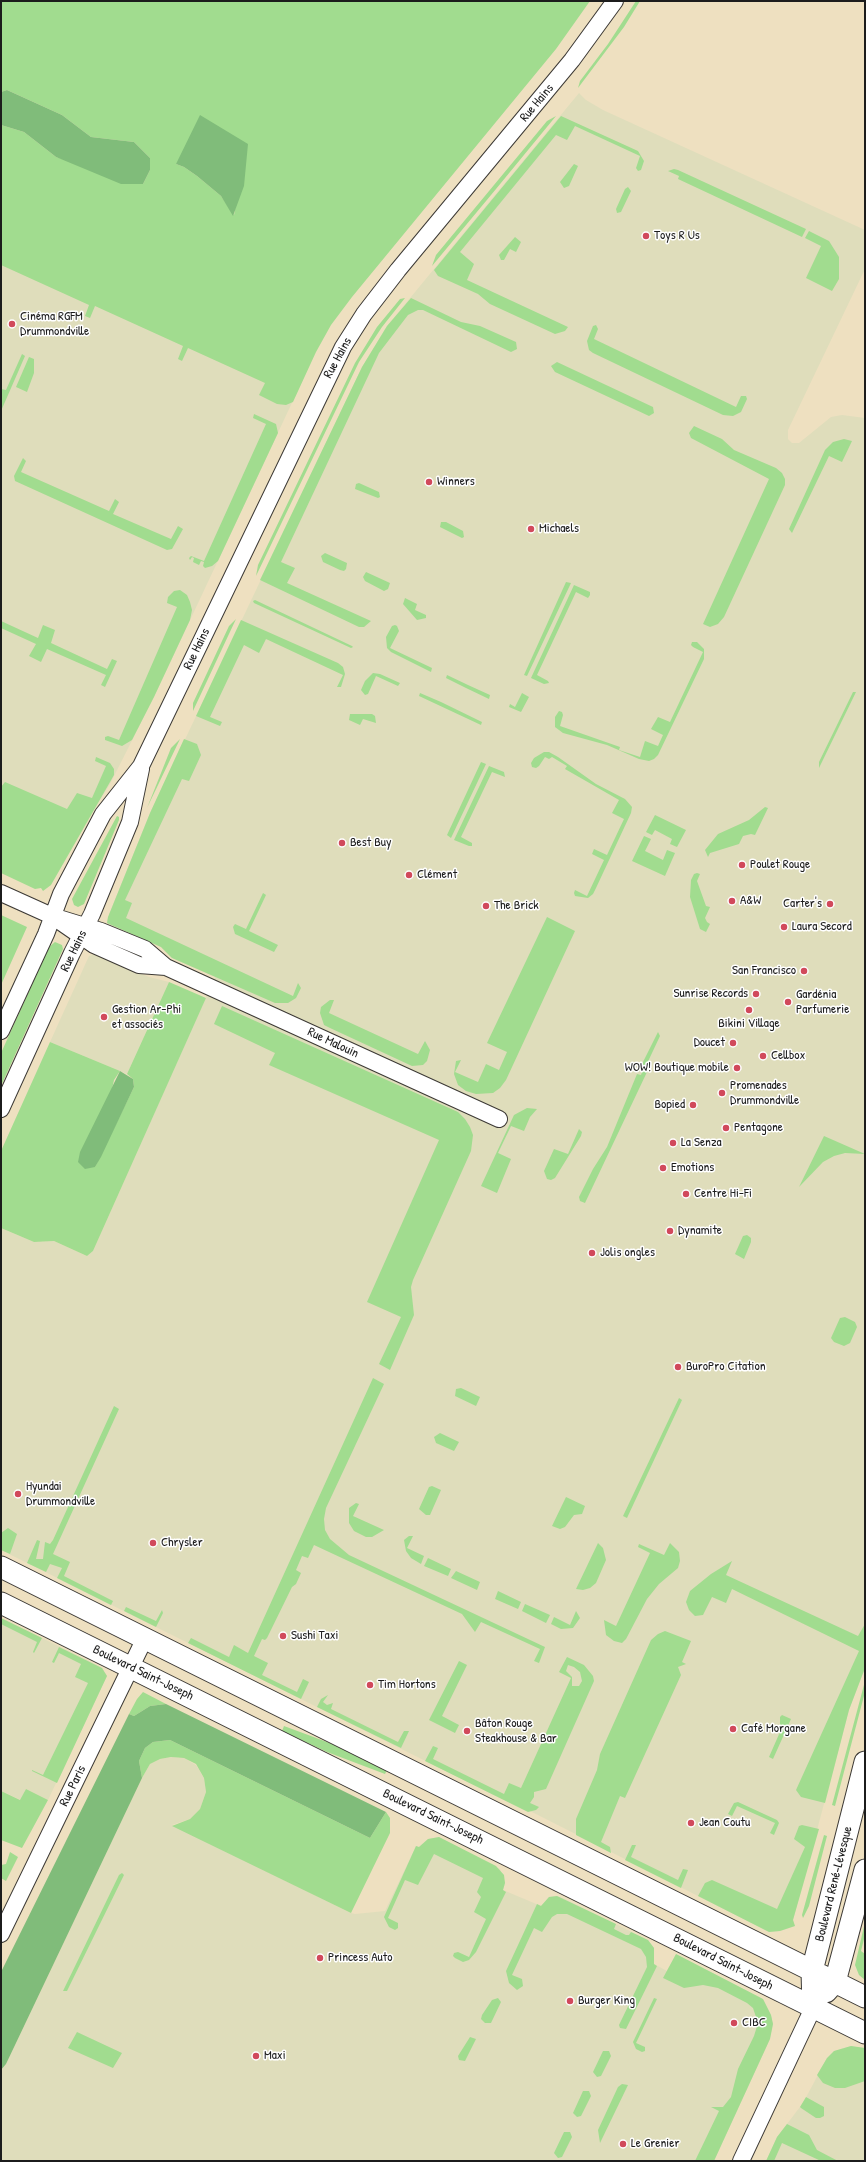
<!DOCTYPE html>
<html>
<head>
<meta charset="utf-8">
<style>
	body { margin:0 }
	#map { position:relative; width:866px; height:2162px; overflow:hidden; background:#eee0c0; font-family:"Patrick Hand",sans-serif }
	canvas { display:block }
	.frame { position:absolute; inset:0; border:2px solid #1c1c1c; pointer-events:none }
</style>
</head>
<body>
<div id="map">
<canvas width="866" height="2162"></canvas>
<div class="frame"></div>
</div>
<script>
const ctx = document.querySelector('canvas').getContext('2d');
ctx.lineJoin = 'round';
function fillPath(path, color) {
  ctx.fillStyle = color;
  ctx.fill(path, 'evenodd');
}
function shape(rows) {
  const path = new Path2D();
  for (const r of rows) {
    path.moveTo(r[0], r[1]);
    for (let i = 2; i < r.length; i += 2) path.lineTo(r[i], r[i + 1]);
  }
  return path;
}
function strokePath(path, color, width, dash) {
  ctx.strokeStyle = color;
  ctx.lineWidth = width;
  ctx.lineCap = dash ? 'butt' : 'round';
  ctx.setLineDash(dash || []);
  ctx.stroke(path);
}
function write(font, color, halo, rows, align = 'center') {
  ctx.font = font + ' "Patrick Hand",sans-serif';
  ctx.lineWidth = 3;
  ctx.setLineDash([]);
  ctx.textBaseline = 'middle';
  ctx.strokeStyle = halo;
  ctx.fillStyle = color;
  for (const [text, x, y, turn = 0] of rows) {
    ctx.save();
    ctx.translate(x, y);
    ctx.rotate((+turn || 0) * Math.PI / 180);
    ctx.textAlign = isNaN(turn) ? turn : align;
    if (halo) ctx.strokeText(text, 0, 0);
    ctx.fillText(text, 0, 0);
    ctx.restore();
  }
}
const built = shape([
	[579,93,586,100,603,110,865,230,865,269,788,430,788,439,792,443,799,443,831,417,842,415,865,418,865,1668,849,1710,793,1920,795,1926,780,1931,769,1932,532,1812,502,1799,1,1550,1,1228,34,1242,54,1241,87,1256,93,1251,215,977,172,958,161,947,110,926,107,923,108,917,150,813,362,367,387,326],
	[1,255,298,390,154,697,110,784,85,824,1,787],
	[95,954,149,977,169,982,127,1074,50,1042,89,956],
	[1,1618,95,1664,102,1668,107,1676,48,1800,26,1789,21,1800,1,1791],
	[171,1757,184,1758,196,1765,204,1778,206,1792,200,1809,190,1819,172,1825,351,1913,355,1914,385,1911,416,1846,419,1847,428,1839,439,1837,500,1869,505,1883,503,1890,541,1906,549,1897,557,1896,563,1898,648,1940,654,1948,654,1964,667,1971,676,1954,763,1999,771,2015,773,2024,770,2039,714,2161,1,2161,1,2071,6,2064,142,1778,150,1764,160,1759],
	[851,2046,865,2048,865,2161,766,2161,777,2137,803,2103,827,2058,834,2051]
]);
const green = shape([
	[1,1,590,1,556,49,352,297,331,325,316,352,293,402,286,405,277,404,259,395,265,383,188,348,182,361,178,359,183,346,95,306,90,318,85,316,89,305,1,265,1,125,24,132,56,157,143,184,150,170,150,158,134,142,91,137,62,115,7,90,1,92],
	[247,144,234,215,221,196,197,176,184,167,176,164],
	[636,1,640,1,624,27,578,88,580,81,608,44],
	[556,116,496,189,432,266,436,255,547,121],
	[561,116,638,151,644,161,641,170,638,171,636,168,640,156,575,126,567,140,556,135,460,252,474,264,467,280,568,327,565,331,555,334,490,304,478,294,438,276,434,270],
	[574,164,578,166,569,186,564,188,560,182],
	[674,169,678,170,806,229,802,237,678,179,679,176,668,171],
	[628,187,631,191,621,212,617,213,616,209,625,189],
	[809,231,829,241,839,257,839,279,832,291,806,278,821,246,805,238],
	[515,237,521,242,516,252,510,249,504,260,501,260,499,255],
	[405,298,382,327,359,362,256,576,258,565,355,363,377,327,400,299],
	[411,298,461,322,480,326,516,342,517,349,511,352,423,310,418,310,408,315,379,353,281,562,295,568,287,583,371,621,364,627,359,627,260,580,362,367,387,326],
	[596,325,598,329,594,339,736,407,741,396,746,396,747,399,741,412,733,416,723,415,593,353,589,350,587,341,593,326],
	[22,354,25,356,1,411,1,389,6,390],
	[29,357,34,359,34,373,27,392,16,387],
	[557,362,653,407,654,413,649,416,555,372,551,366],
	[254,414,276,424,278,433,218,561,212,566,205,568,203,566,204,562,201,561,199,565,193,562,194,558,192,557,190,560,189,558,191,556,204,561,266,424,253,418],
	[694,426,722,439,734,450,776,468,782,473,785,479,785,485,724,617,718,624,710,627,703,624,769,479,691,438,689,433],
	[844,439,852,441,842,462,829,456,792,533,789,529,825,450,833,442],
	[23,458,26,461,21,472,109,511,115,499,119,502,113,514,171,539,178,526,183,529,172,549,167,550,15,481,14,476],
	[359,483,379,492,380,497,378,498,355,489,356,484],
	[441,522,446,522,463,531,464,537,462,538,440,527],
	[325,553,347,563,346,569,344,571,340,570,323,562,321,556],
	[366,572,390,583,388,589,384,591,365,581,363,577],
	[566,582,571,583,527,676,524,675],
	[574,585,590,592,590,595,588,598,576,592,537,675,548,681,549,683,544,684,531,678],
	[180,590,187,595,190,602,192,610,190,620,154,697,132,740,122,746,105,740,105,737,108,736,119,740,177,607,167,603,168,597,174,591],
	[405,598,417,604,415,610,426,615,426,618,417,620,403,604],
	[255,600,352,646,353,647,351,648,254,603,253,601],
	[236,619,193,711,193,703,229,626],
	[241,620,338,663,343,667,345,674,341,687,337,687,343,675,266,639,259,653,244,645,210,717,222,722,220,726,196,716],
	[1,621,38,638,43,625,55,630,51,643,107,669,112,659,117,661,105,687,101,685,106,675,47,649,41,662,29,656,36,644,1,628],
	[395,625,397,626,399,631,390,648,432,668,431,672,391,652,387,648,386,637,392,626],
	[692,642,697,642,704,649,704,659,658,755,654,759,649,761,639,759,607,745,563,733,555,727,555,717,559,711,562,712,563,715,560,726,620,747,619,750,640,757,645,741,658,746,663,735,651,729,658,717,670,722,703,652,693,647,691,645],
	[373,673,380,674,400,683,398,686,376,676,368,694,365,695,361,690,365,681],
	[447,675,468,685,490,695,489,699,466,688,446,678],
	[853,692,856,692,819,768,819,762],
	[420,693,441,702,482,722,481,725,419,696],
	[522,693,529,697,521,712,509,707,510,704,515,707],
	[350,714,372,714,375,716,376,723,363,719,360,725,349,720],
	[180,739,147,808,171,748],
	[184,739,197,744,201,755,189,781,182,779,125,900,132,903,126,918,293,996,298,983,301,988,296,998,288,1003,275,1003,172,958,161,947,107,923,108,917,150,813],
	[544,752,549,752,558,757,596,784,625,799,632,807,631,813,596,888,593,894,588,898,575,896,574,893,575,890,587,896,604,860,592,854,594,849,607,855,624,819,612,813,619,800,565,769,567,766,552,757,549,759,545,757,539,766,536,768,532,767,531,763,534,758],
	[96,757,110,763,114,769,114,775,51,885,43,891,41,888,35,889,1,873,1,787,5,782,67,809,77,793,92,798,106,766,95,761],
	[481,762,486,764,451,838,447,835],
	[489,766,504,772,505,777,492,772,461,837,472,843,472,846,469,846,454,840],
	[765,807,768,808,755,835,751,834,743,836,739,844,710,853,708,857,705,850,718,834,749,820],
	[655,815,686,830,677,847,670,844,672,839,655,830,652,835,646,832],
	[117,816,119,817,119,820,84,904,78,907,74,905,72,899],
	[644,836,651,839,645,851,663,860,667,850,675,853,665,876,632,861],
	[697,873,700,874,697,881,706,906,710,907,705,918,707,922,710,924,706,932,700,929,690,897,691,880,694,874],
	[263,893,266,895,249,931,278,945,274,952,235,934,233,927,235,924,246,929],
	[1,915,27,927,1,985],
	[547,917,575,931,506,1080,500,1088,493,1093,476,1094,466,1091,458,1085,454,1074,456,1061,461,1060,455,1072,478,1082,486,1064,499,1070,507,1052,487,1043],
	[55,942,62,945,63,949,1,1086,1,1053,49,947],
	[169,982,206,998,93,1251,87,1256,54,1241,34,1242,1,1228,1,1151,50,1042,120,1071,114,1080,95,1167,134,1087,133,1079,127,1074],
	[330,1000,334,1000,329,1013,418,1054,425,1041,430,1050,427,1061,423,1065,412,1066,330,1028,324,1025,320,1013,321,1007],
	[222,1006,458,1112,465,1119,470,1127,473,1135,471,1151,413,1280,411,1287,414,1315,390,1370,379,1364,401,1317,367,1302,439,1140,269,1065,275,1053,214,1024],
	[658,1032,660,1036,644,1070,647,1072,585,1203,580,1201,579,1197,593,1169,607,1147,637,1074,641,1075,642,1072,639,1070],
	[527,1108,537,1109,530,1117,524,1131,511,1126,498,1153,511,1159,497,1193,481,1186,514,1115],
	[579,1129,582,1132,581,1136,555,1178,551,1180,547,1179,544,1171,554,1149,568,1154],
	[824,1136,865,1154,845,1153,834,1156,823,1162,799,1187],
	[747,1235,751,1238,751,1242,744,1259,735,1254,743,1236],
	[845,1317,855,1322,857,1327,850,1343,844,1346,834,1342,831,1338,840,1318],
	[373,1378,384,1384,326,1508,324,1519,325,1530,330,1539,349,1555,545,1647,539,1663,534,1661,540,1649,481,1622,475,1632,462,1614,314,1545,308,1558,302,1556,296,1570,301,1573,296,1584,292,1587,267,1638,265,1640,262,1639,254,1656,268,1663,262,1675,297,1692,303,1679,309,1682,301,1699,188,1643,191,1638,229,1657,234,1645,248,1653],
	[461,1388,480,1397,476,1406,455,1396,456,1389],
	[679,1398,682,1400,627,1518,623,1516],
	[114,1406,119,1409,53,1554,70,1562,64,1576,113,1601,111,1605,57,1578,62,1568,50,1564,46,1572,27,1563,37,1540,40,1541,36,1559,43,1559,45,1542,50,1544,53,1540],
	[440,1433,459,1442,454,1451,436,1443,434,1437],
	[432,1486,441,1490,430,1515,426,1515,419,1509,429,1487],
	[566,1497,585,1506,582,1514,574,1515,565,1527,560,1529,552,1526],
	[356,1503,359,1504,353,1516,384,1530,372,1537,366,1537,354,1531,349,1523,349,1508],
	[8,1528,17,1534,10,1554,1,1550,1,1533],
	[409,1536,413,1536,407,1548,424,1556,421,1564,411,1558,406,1551,404,1540],
	[598,1543,603,1548,606,1560,596,1583,590,1588,583,1590,576,1589],
	[670,1543,679,1552,680,1561,678,1568,659,1584,647,1599,626,1639,622,1643,614,1641,606,1635,604,1620,616,1626,650,1553,638,1547,639,1544,664,1555],
	[428,1558,451,1569,448,1576,424,1566],
	[732,1561,726,1575,858,1636,865,1624,865,1668,849,1710,825,1803,801,1797,796,1790,859,1651,732,1589,726,1603,712,1597,703,1615,695,1616,689,1610,686,1602,690,1591,711,1574],
	[456,1571,480,1582,477,1590,451,1578],
	[498,1591,521,1602,518,1609,495,1599],
	[525,1604,550,1615,546,1623,522,1611],
	[126,1607,156,1621,162,1610,163,1613,156,1627,124,1611],
	[576,1611,580,1618,573,1628,561,1629,551,1624,554,1617,570,1625],
	[1,1618,42,1638,34,1653,33,1652,37,1642,1,1624],
	[665,1631,691,1641,682,1662,686,1664,678,1667,681,1675,625,1798,620,1796,601,1842,610,1847,611,1853,576,1835,576,1819,597,1770,600,1754,651,1640,658,1634],
	[59,1647,102,1668,107,1676,57,1783,32,1771,32,1770,43,1775,88,1683,75,1677,81,1664,59,1653,54,1663,52,1662],
	[567,1657,584,1665,593,1676,594,1681,546,1789,534,1792,534,1797,530,1803,539,1807,536,1810,528,1812,425,1761,433,1746,438,1748,433,1759,504,1794,509,1783,521,1788,571,1678,559,1672],
	[568,1665,574,1667,580,1672,582,1681,579,1686,572,1686,572,1677,566,1671],
	[459,1661,467,1665,442,1716,459,1725,455,1733,429,1720],
	[865,1681,865,1692,835,1806,832,1805],
	[143,1692,166,1704,150,1706,134,1716,129,1714,137,1699],
	[328,1695,323,1702,327,1705,333,1703,331,1709,398,1742,404,1731,409,1731,401,1748,317,1707,321,1699],
	[782,1715,791,1719,773,1759,769,1757,780,1732,780,1717],
	[284,1726,335,1745,387,1770,385,1774,327,1752,282,1731],
	[170,1740,370,1838,386,1812,390,1818,390,1833,351,1913,172,1826,190,1819,200,1809,206,1792,204,1778,196,1764,184,1758,171,1757,160,1759,150,1764,142,1778,139,1761,145,1748,153,1742],
	[26,1789,48,1800,22,1848,1,1840,1,1791,20,1800],
	[738,1802,777,1820,779,1823,774,1835,770,1833,775,1823,737,1806,732,1816,728,1814,734,1803],
	[802,1825,819,1829,793,1920,795,1926,780,1931,769,1932,698,1896,705,1883,712,1880,777,1909,805,1847,794,1839,799,1826],
	[824,1835,827,1836,809,1906,803,1918,802,1915],
	[439,1837,496,1866,504,1875,505,1883,503,1890,506,1892,476,1952,469,1960,463,1962,455,1958,453,1956,454,1953,458,1952,469,1957,486,1919,474,1912,481,1897,477,1892,483,1878,434,1854,418,1885,405,1880,388,1918,398,1923,398,1928,395,1930,389,1927,384,1917,416,1846,419,1847,428,1839],
	[632,1845,636,1845,631,1857,678,1880,683,1869,688,1870,681,1888,625,1860],
	[10,1852,18,1857,6,1881,1,1878,1,1865,6,1864],
	[122,1873,124,1875,67,1991,63,1991,119,1875],
	[557,1896,616,1924,614,1929,626,1935,629,1935,631,1932,648,1940,654,1948,654,1964,657,1966,626,2029,620,2028,619,2025,647,1967,646,1957,641,1949,567,1914,557,1914,552,1917,542,1932,534,1928,512,1975,522,1979,523,1986,517,1990,509,1983,506,1971,537,1904,541,1906,549,1897],
	[865,1922,865,1935,861,1951,865,1954,865,1980,859,1975,855,1965],
	[676,1954,763,1999,771,2015,773,2024,770,2039,714,2161,695,2161,719,2111,711,2107,723,2107,731,2097,738,2069,754,2036,758,2023,753,2008,747,2003,718,1988,703,1985,684,1988,663,1978],
	[498,1998,501,2002,491,2023,485,2023,481,2019,482,2015,492,2000],
	[654,1998,657,1999,636,2043,645,2047,645,2051,642,2052,636,2049,633,2042],
	[77,2032,122,2053,113,2068,68,2048],
	[470,2037,476,2039,465,2061,459,2060,458,2056],
	[851,2046,865,2048,865,2081,845,2088,835,2088,823,2083,817,2075,827,2058,834,2051],
	[603,2051,609,2051,611,2056,601,2076,597,2077,593,2072],
	[622,2084,628,2085,600,2143,598,2130,618,2087],
	[583,2091,589,2091,591,2096,581,2116,577,2117,573,2113],
	[806,2097,824,2107,824,2116,820,2118,816,2118,801,2108,800,2107],
	[787,2124,809,2135,817,2150,838,2161,821,2161,782,2143,774,2161,766,2161,777,2137],
	[564,2132,570,2132,572,2137,562,2157,558,2158,554,2153]
]);
const forest = shape([
	[7,90,62,115,91,137,134,142,150,158,150,170,143,184,121,184,56,157,24,132,1,125,1,92],
	[200,115,248,144,244,186,233,216,221,196,197,176,184,167,176,164],
	[120,1071,133,1079,134,1087,101,1157,95,1167,85,1169,78,1162,80,1152],
	[166,1704,386,1812,370,1838,170,1740,153,1742,145,1748,139,1761,142,1778,6,2064,1,2070,1,1972,129,1714,134,1716,150,1706]
]);
const minor = shape([
	[1,893,52,916,94,945,139,965,166,967],
	[52,916,101,931,145,949,166,967,499,1119],
	[1,1031,46,934,61,894,103,814,141,766,343,347,364,314,398,270,572,60,615,1],
	[1,1109,72,953,92,914,130,822,141,769],
	[1,1934,145,1638],
	[741,2161,813,2008]
]);
const major = shape([
	[1,1567,865,1997],
	[1,1603,865,2033],
	[826,1992,835,1982,865,1870],
	[813,2008,812,1971,865,1762]
]);
const markers = [
	[646,236,4,"#d1495b"],
	[12,324,4,"#d1495b"],
	[429,482,4,"#d1495b"],
	[531,529,4,"#d1495b"],
	[342,843,4,"#d1495b"],
	[742,865,4,"#d1495b"],
	[409,875,4,"#d1495b"],
	[732,901,4,"#d1495b"],
	[830,904,4,"#d1495b"],
	[486,906,4,"#d1495b"],
	[784,927,4,"#d1495b"],
	[804,971,4,"#d1495b"],
	[756,994,4,"#d1495b"],
	[788,1002,4,"#d1495b"],
	[749,1010,4,"#d1495b"],
	[104,1017,4,"#d1495b"],
	[733,1043,4,"#d1495b"],
	[763,1056,4,"#d1495b"],
	[737,1068,4,"#d1495b"],
	[722,1093,4,"#d1495b"],
	[693,1105,4,"#d1495b"],
	[726,1128,4,"#d1495b"],
	[673,1143,4,"#d1495b"],
	[663,1168,4,"#d1495b"],
	[686,1194,4,"#d1495b"],
	[670,1231,4,"#d1495b"],
	[592,1253,4,"#d1495b"],
	[678,1367,4,"#d1495b"],
	[18,1494,4,"#d1495b"],
	[153,1543,4,"#d1495b"],
	[283,1636,4,"#d1495b"],
	[370,1685,4,"#d1495b"],
	[733,1729,4,"#d1495b"],
	[467,1731,4,"#d1495b"],
	[691,1823,4,"#d1495b"],
	[320,1958,4,"#d1495b"],
	[570,2001,4,"#d1495b"],
	[734,2023,4,"#d1495b"],
	[256,2056,4,"#d1495b"],
	[623,2144,4,"#d1495b"]
];
const streetNames = [
	["Rue Hains",537,103,-50],
	["Rue Hains",338,358,-61],
	["Rue Hains",197,649,-64],
	["Rue Hains",74,951,-64],
	["Rue Malouin",333,1043,25],
	["Boulevard Saint-Joseph",143,1673,26],
	["Rue Paris",73,1786,-64],
	["Boulevard Saint-Joseph",433,1817,26],
	["Boulevard René-Lévesque",834,1884,-76],
	["Boulevard Saint-Joseph",723,1962,27]
];
const poiNames = [
	["Toys R Us",654,236],
	["Cinéma RGFM",20,317],
	["Drummondville",20,332],
	["Winners",437,482],
	["Michaels",539,529],
	["Best Buy",350,843],
	["Poulet Rouge",750,865],
	["Clément",417,875],
	["A&W",740,901],
	["Carter's",822,904,"right"],
	["The Brick",494,906],
	["Laura Secord",792,927],
	["San Francisco",796,971,"right"],
	["Sunrise Records",748,994,"right"],
	["Gardénia",796,995],
	["Parfumerie",796,1010],
	["Gestion Ar-Phi",112,1010],
	["et associés",112,1025],
	["Bikini Village",749,1024,"center"],
	["Doucet",725,1043,"right"],
	["Cellbox",771,1056],
	["WOW! Boutique mobile",729,1068,"right"],
	["Promenades",730,1086],
	["Drummondville",730,1101],
	["Bopied",685,1105,"right"],
	["Pentagone",734,1128],
	["La Senza",681,1143],
	["Emotions",671,1168],
	["Centre Hi-Fi",694,1194],
	["Dynamite",678,1231],
	["Jolis ongles",600,1253],
	["BuroPro Citation",686,1367],
	["Hyundai",26,1487],
	["Drummondville",26,1502],
	["Chrysler",161,1543],
	["Sushi Taxi",291,1636],
	["Tim Hortons",378,1685],
	["Bâton Rouge",475,1724],
	["Steakhouse & Bar",475,1739],
	["Café Morgane",741,1729],
	["Jean Coutu",699,1823],
	["Princess Auto",328,1958],
	["Burger King",578,2001],
	["CIBC",742,2023],
	["Maxi",264,2056],
	["Le Grenier",631,2144]
];
fillPath(built, '#dfddbb');
fillPath(green, '#a1dc8f');
fillPath(forest, '#80bc7a');
strokePath(minor, '#3c3935', 18);
strokePath(major, '#3c3935', 23);
strokePath(minor, '#fff', 16);
strokePath(major, '#fff', 21);
for (const [x, y, r, color] of markers) {
  const dot = new Path2D();
  dot.arc(x, y, r, 0, 2 * Math.PI);
  ctx.fillStyle = color;
  ctx.fill(dot);
  strokePath(dot, '#fff', 1.5);
}
write('13px', '#1c1c1c', '#fff', streetNames);
write('13px', '#1c1c1c', '#fff', poiNames, 'left');
</script>
</body>
</html>
